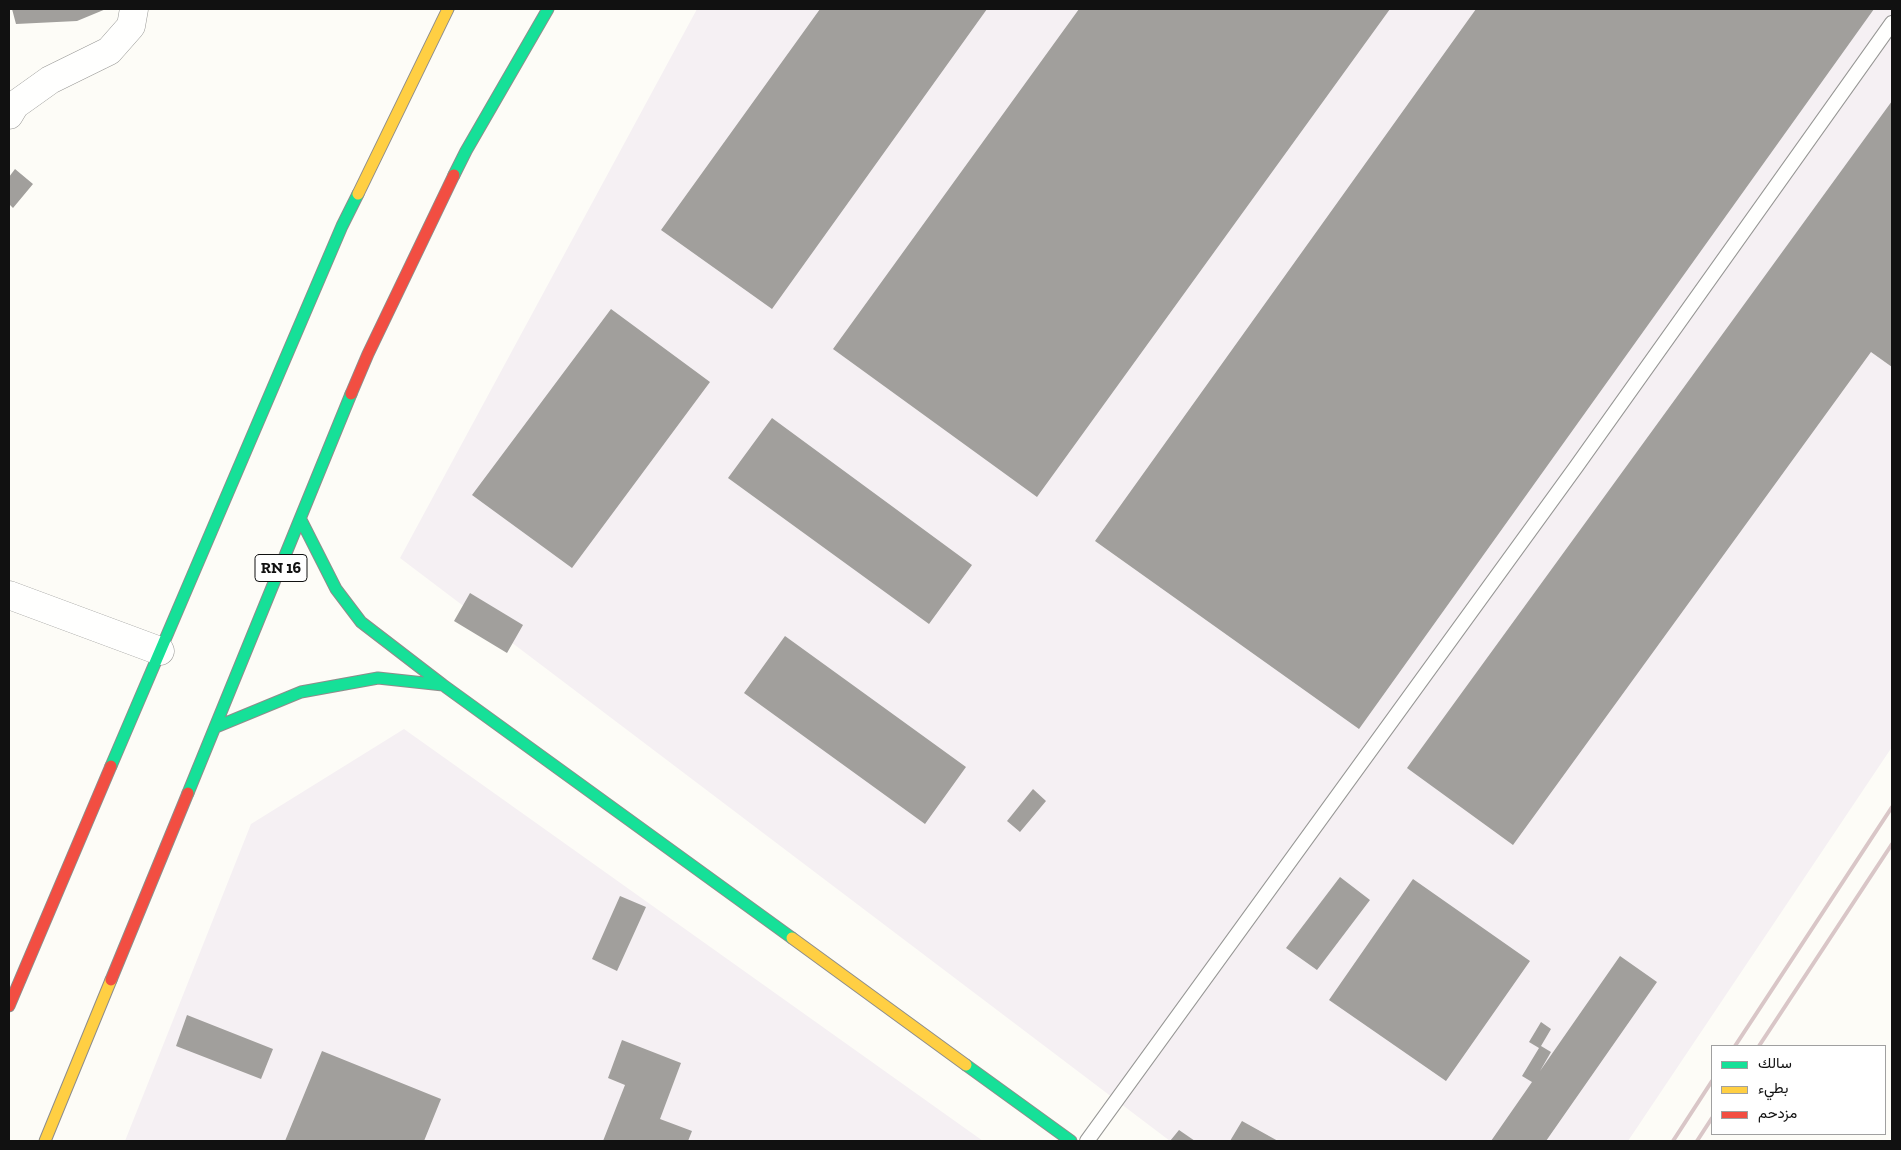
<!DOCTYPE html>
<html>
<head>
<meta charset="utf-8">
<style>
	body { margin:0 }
	#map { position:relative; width:1901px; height:1150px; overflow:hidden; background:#fdfcf7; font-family:"Zilla Slab",Vazirmatn,serif }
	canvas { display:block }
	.frame { position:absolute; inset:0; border:10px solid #111; pointer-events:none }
	.legend { position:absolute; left:1711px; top:1045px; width:175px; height:90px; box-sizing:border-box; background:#fff; border:1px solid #a0a0a0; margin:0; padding:6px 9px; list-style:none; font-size:15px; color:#111 }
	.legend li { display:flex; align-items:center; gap:10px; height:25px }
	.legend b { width:25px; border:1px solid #a0a0a0 }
</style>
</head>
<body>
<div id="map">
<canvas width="1901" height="1150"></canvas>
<div class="frame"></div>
<ul class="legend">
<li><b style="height:6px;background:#16e098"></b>سالك</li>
<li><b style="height:6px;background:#ffcf43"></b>بطيء</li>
<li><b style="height:6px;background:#f24e42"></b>مزدحم</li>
</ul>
</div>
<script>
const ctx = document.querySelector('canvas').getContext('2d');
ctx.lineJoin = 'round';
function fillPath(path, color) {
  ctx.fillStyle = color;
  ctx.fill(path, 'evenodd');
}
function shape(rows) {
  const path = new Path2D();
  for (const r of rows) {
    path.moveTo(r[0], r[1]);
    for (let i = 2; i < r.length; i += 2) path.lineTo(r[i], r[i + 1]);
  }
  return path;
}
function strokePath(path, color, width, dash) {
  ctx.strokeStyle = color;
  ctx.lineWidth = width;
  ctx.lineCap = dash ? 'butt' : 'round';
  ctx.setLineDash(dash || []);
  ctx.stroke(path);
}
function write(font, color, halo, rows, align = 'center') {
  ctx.font = font + ' "Zilla Slab",serif';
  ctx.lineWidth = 5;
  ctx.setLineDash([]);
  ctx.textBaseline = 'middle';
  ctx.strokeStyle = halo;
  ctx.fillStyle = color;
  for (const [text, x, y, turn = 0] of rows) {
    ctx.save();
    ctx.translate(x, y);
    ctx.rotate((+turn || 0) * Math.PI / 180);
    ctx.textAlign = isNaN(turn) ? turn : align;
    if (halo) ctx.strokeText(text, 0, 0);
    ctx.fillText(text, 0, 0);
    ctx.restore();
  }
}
const industrial = shape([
	[697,9,1892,9,1892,747,1628,1141,1170,1141,400,558],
	[404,729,983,1141,125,1141,251,824]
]);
const building = shape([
	[12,9,106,9,77,21,16,24],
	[820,9,987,9,772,309,661,230],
	[1079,9,1390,9,1037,497,833,349],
	[1476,9,1874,9,1359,729,1095,541],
	[1892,101,1892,367,1871,352,1513,845,1407,768],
	[15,169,33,184,13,208,9,204,9,177],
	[611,309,710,382,572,568,472,495],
	[772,418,972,565,929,624,728,478],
	[470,593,523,625,507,653,454,621],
	[785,636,966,767,925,824,744,693],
	[1033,789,1046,801,1020,832,1007,821],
	[1340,877,1370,900,1317,970,1286,948],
	[1413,879,1530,961,1446,1081,1329,1000],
	[620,896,646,907,617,971,592,959],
	[1620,956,1657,982,1546,1141,1491,1141,1532,1082,1522,1076,1539,1048,1529,1042,1541,1022,1551,1029,1541,1046,1551,1052,1540,1071],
	[187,1015,273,1049,261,1079,176,1046],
	[622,1040,681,1063,660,1119,692,1131,688,1141,603,1141,625,1085,608,1078],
	[322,1051,441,1099,424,1141,285,1141],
	[1242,1121,1278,1141,1230,1141],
	[1179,1130,1195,1141,1170,1141]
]);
const lane = shape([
	[1087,1141,1576,467,1892,23]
]);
const street = shape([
	[9,115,15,105,50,80,109,51,131,26,134,9],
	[9,595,160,651]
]);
const fast = shape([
	[454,175,466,151,548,9],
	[301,520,336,589,361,622,443,685,792,938],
	[216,727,301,692,378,678,443,685],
	[111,766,342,226,358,194],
	[188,793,351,394],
	[966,1065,1071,1141]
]);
const slow = shape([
	[358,194,448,9],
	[792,938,966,1065],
	[45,1141,111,980]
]);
const jam = shape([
	[351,394,368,354,454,175],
	[111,980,188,793],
	[9,1006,111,766]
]);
const rail = shape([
	[1735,1046,1892,807],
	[1759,1046,1892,844],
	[1673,1141,1712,1081],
	[1697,1141,1712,1118]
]);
const shields = [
	[281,568,52]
];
const shieldNames = [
	["RN 16",281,568]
];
fillPath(industrial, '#f5f0f3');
fillPath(building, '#a19f9c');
strokePath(lane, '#979795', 16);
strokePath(street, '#979795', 29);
strokePath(fast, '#8e8d8b', 13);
strokePath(slow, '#8e8d8b', 13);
strokePath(jam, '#8e8d8b', 13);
strokePath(lane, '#fffffe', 14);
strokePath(street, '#fffffe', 28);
strokePath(fast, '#16e098', 11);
strokePath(slow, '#ffcf43', 11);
strokePath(jam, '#f24e42', 11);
strokePath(rail, '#d9c6c7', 4);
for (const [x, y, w] of shields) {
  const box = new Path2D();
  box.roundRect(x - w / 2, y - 13.5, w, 27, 4);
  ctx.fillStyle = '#fff';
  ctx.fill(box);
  strokePath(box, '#111', 1);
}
write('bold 16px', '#111', null, shieldNames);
</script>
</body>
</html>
